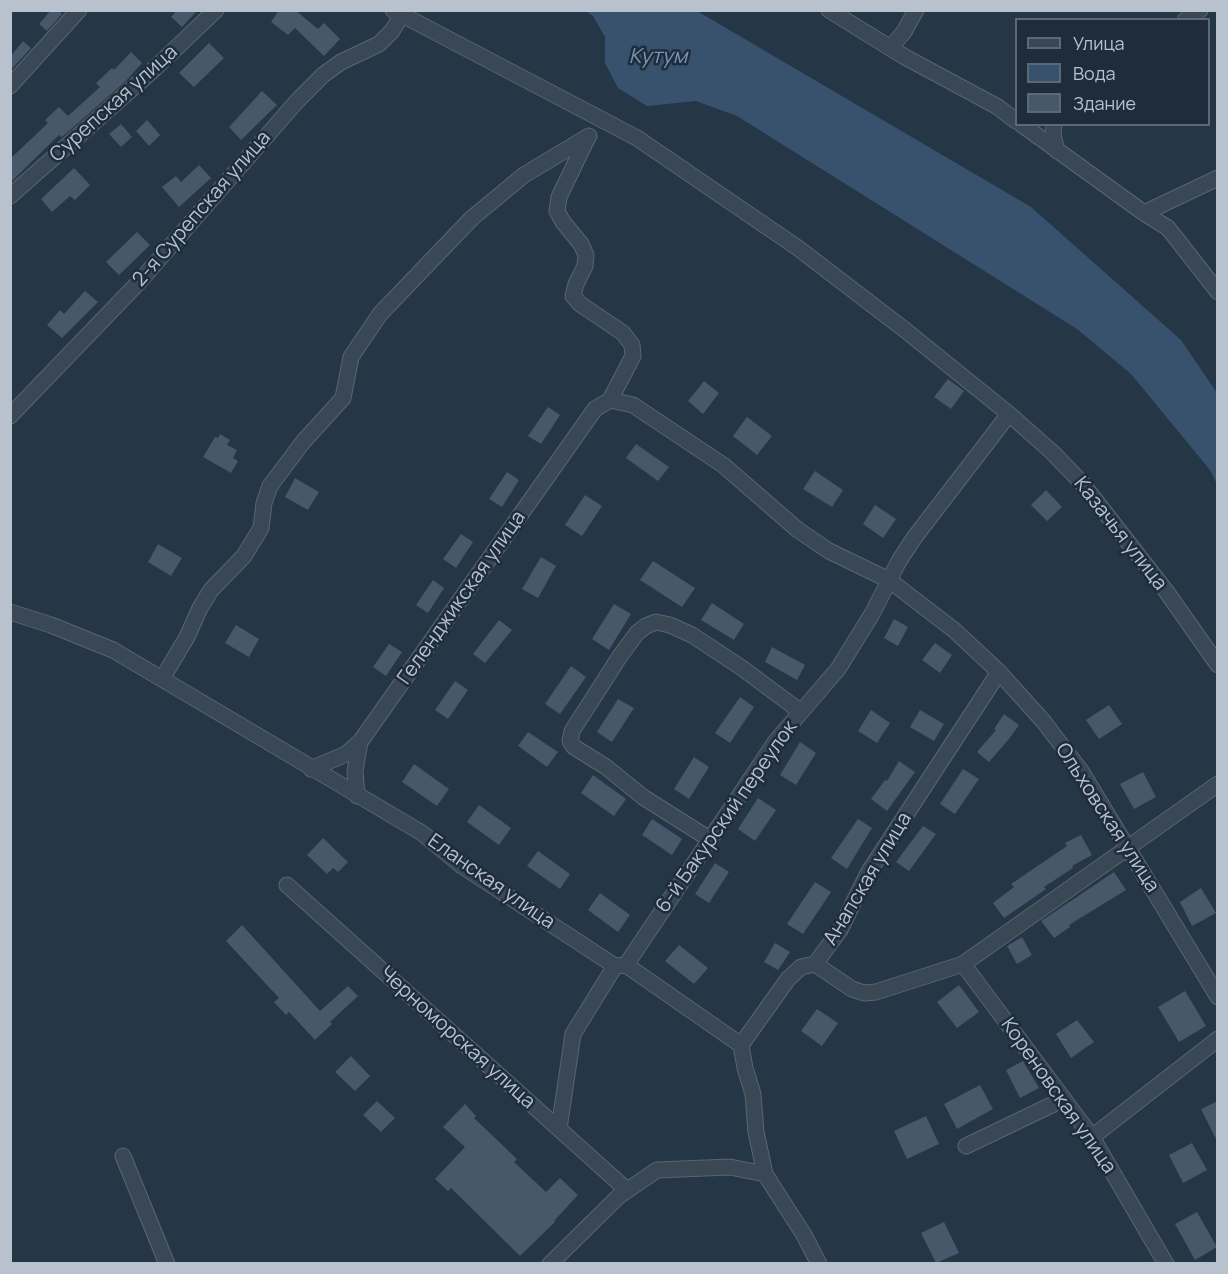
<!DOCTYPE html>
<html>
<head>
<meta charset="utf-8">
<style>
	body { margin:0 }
	#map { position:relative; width:1228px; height:1274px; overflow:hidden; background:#253646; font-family:Manrope,sans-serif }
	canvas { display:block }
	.frame { position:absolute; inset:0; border:12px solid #b8c2ce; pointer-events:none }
	.legend { position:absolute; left:1015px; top:18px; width:195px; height:108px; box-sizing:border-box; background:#1f2c3b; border:2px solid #5c6876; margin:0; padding:8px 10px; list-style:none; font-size:18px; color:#b8c2ce }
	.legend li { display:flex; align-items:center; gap:12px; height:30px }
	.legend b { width:30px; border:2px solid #5c6876 }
</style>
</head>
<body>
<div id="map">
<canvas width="1228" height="1274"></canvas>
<div class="frame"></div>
<ul class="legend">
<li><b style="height:8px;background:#3a4755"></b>Улица</li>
<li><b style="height:16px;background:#38526e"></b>Вода</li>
<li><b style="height:16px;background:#47586a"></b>Здание</li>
</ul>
</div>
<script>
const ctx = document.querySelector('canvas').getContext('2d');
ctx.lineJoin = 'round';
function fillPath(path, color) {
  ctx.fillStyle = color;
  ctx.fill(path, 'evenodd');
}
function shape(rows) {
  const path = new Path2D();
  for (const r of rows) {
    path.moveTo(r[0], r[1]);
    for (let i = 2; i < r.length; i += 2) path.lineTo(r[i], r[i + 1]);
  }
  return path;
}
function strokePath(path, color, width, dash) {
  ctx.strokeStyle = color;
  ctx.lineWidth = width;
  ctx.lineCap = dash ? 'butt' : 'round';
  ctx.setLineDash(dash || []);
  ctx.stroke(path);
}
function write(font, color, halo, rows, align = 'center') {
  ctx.font = font + ' Manrope,sans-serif';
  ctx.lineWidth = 5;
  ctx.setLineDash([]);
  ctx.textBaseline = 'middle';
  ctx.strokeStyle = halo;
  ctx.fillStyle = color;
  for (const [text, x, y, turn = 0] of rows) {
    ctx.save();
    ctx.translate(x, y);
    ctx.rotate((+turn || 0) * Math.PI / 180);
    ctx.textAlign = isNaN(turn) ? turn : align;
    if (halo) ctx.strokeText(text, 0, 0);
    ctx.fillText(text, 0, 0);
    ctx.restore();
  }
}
const water = shape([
	[586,11,697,11,1031,207,1181,340,1217,393,1217,484,1210,470,1131,374,1077,329,737,116,696,101,647,106,618,88,605,63,605,37,593,16]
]);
const building = shape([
	[51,10,58,10,62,14,47,31,39,24],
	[177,10,198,10,182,27,171,17],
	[279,10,295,10,318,29,324,23,340,39,324,56,295,28,288,35,271,22],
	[23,41,31,48,10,71,10,57],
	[209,43,224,58,194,87,179,73],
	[131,52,142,63,125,82,62,137,59,135,10,183,10,159,48,123,45,120,59,107,68,116,100,87,96,83,112,68,114,70],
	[262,91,277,105,241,140,229,127],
	[147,120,160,135,149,146,136,131],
	[121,124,132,137,121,147,109,134],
	[199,165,211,178,179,207,162,187,176,176,181,182],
	[74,168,90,185,75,200,70,196,52,212,41,199],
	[137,232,150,245,119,275,106,262],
	[85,291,98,302,62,338,47,325,60,310,64,314],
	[948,379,964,391,951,409,934,397],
	[704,381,719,393,703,414,688,401],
	[548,407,560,415,541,444,528,436],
	[747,417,772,436,757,455,733,436],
	[220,434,230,440,227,445,237,450,233,458,238,461,231,473,203,457,215,437,218,438],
	[636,444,669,467,658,481,626,458],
	[815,471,843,490,832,507,803,489],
	[507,472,519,480,502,507,489,499],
	[295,478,319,492,308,510,285,497],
	[1046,490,1062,507,1047,521,1031,505],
	[585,495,602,506,582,536,565,525],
	[875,505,896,519,883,538,863,524],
	[461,534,473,542,456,568,443,559],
	[158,544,182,558,171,576,148,562],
	[541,557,556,566,538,598,522,589],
	[653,561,695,588,682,607,640,580],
	[433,580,444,588,428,613,416,605],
	[712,603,744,624,734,640,701,620],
	[614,604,631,614,609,650,592,639],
	[894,619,908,627,898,646,884,638],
	[499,620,512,630,485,663,473,654],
	[236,625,259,639,249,657,225,643],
	[935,643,952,655,940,673,922,660],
	[389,644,402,652,386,676,373,667],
	[772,647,805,665,797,680,765,662],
	[571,666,586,677,560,714,545,704],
	[455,681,468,690,448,719,435,710],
	[740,697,754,707,730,743,715,733],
	[618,699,634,708,612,742,597,732],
	[1109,705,1122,724,1099,739,1086,720],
	[871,710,890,723,877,743,858,731],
	[920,710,944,724,934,741,910,727],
	[1004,714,1019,725,1009,739,989,762,977,752,996,730,994,729],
	[528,732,558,752,547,767,518,746],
	[800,742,816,753,796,785,780,775],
	[694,757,709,767,689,799,674,789],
	[899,761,915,772,887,811,871,799,885,780,887,781],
	[414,764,449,789,437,806,402,782],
	[963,769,979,779,955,814,940,804],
	[1143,772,1156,797,1134,809,1120,784],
	[593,775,626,799,614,816,581,793],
	[758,798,776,810,755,841,738,829],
	[479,805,511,828,499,845,467,822],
	[652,819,682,839,672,855,642,835],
	[858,819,872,828,847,869,831,858],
	[923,826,936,834,909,871,896,862],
	[1081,835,1092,855,1072,866,1073,868,1044,887,1046,889,1004,918,993,903,1014,887,1011,884,1067,846,1065,843],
	[323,838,348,862,338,872,333,868,327,874,307,855],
	[538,851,570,874,560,889,527,866],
	[715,863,729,872,709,903,695,894],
	[1114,872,1126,890,1069,925,1070,927,1054,938,1041,921],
	[815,882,831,892,803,934,787,924],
	[1201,888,1216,913,1192,926,1180,902],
	[600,893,630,915,618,932,588,910],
	[242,925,320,1011,348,986,358,996,330,1022,332,1024,315,1040,289,1012,286,1015,274,1002,279,998,226,941],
	[1022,937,1032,955,1017,964,1007,946],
	[775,943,790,952,778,970,764,962],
	[679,945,708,968,694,984,665,961],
	[959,985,979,1012,957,1028,937,1002],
	[1185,991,1206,1026,1179,1042,1158,1007],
	[817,1009,838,1023,822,1046,801,1031],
	[1077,1020,1094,1042,1071,1058,1056,1034],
	[351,1056,370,1076,355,1091,335,1072],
	[1023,1061,1039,1088,1020,1098,1006,1070],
	[980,1085,993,1109,957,1129,944,1104],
	[377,1101,395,1118,381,1132,363,1115],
	[1218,1101,1218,1143,1201,1109],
	[465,1104,476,1116,474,1118,517,1159,514,1162,546,1192,560,1178,578,1195,554,1221,555,1222,520,1256,451,1188,448,1191,435,1179,465,1147,443,1127],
	[926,1116,939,1144,907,1159,894,1131],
	[1192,1143,1207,1170,1183,1183,1169,1155],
	[1197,1212,1217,1247,1195,1260,1175,1224],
	[944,1222,959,1253,936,1263,921,1233]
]);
const minor = shape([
	[393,10,637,138,798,248,905,330,1009,414,1052,452,1082,483,1166,591,1218,665],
	[829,10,905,57,998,107,1016,121],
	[1185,20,1200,10],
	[890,48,904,32,916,10],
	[10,86,79,10],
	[1021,124,1144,213,1168,228,1218,292],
	[1054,124,1053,135,1057,151],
	[588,137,559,197,557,211,563,222,581,244,586,255,585,266,576,284,573,296,580,304,623,333,632,345,633,356,610,400],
	[10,196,152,71,216,10],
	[1144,213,1218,178],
	[10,416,140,281,298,100,323,75,341,62,379,44,392,31,402,15],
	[10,612,51,625,113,650,422,833,462,866,615,966,626,965],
	[162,679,187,637,200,608,211,590,244,556,261,528,264,503,270,486,303,442,343,398,351,357,380,314,472,218,524,175,589,136],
	[311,769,346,754,360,742],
	[357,796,355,771,360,742,595,409,610,400,633,405,723,465,798,530,829,551,889,580,954,630,999,672,1044,722,1081,771,1218,997],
	[711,840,643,797,606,767,574,747,570,741,572,731,620,656,637,633,646,626,656,622,670,625,692,635,742,668,801,712],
	[287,885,627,1190],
	[815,964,852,989,864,993,876,992,963,964,1218,784],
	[963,964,1092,1137,1166,1264],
	[626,965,776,741,838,669,872,614,899,561,914,538,1009,414],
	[626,965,741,1045,788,979,801,967,815,964,840,930,868,873,999,672],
	[741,1045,745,1068,753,1094,756,1132,765,1174,804,1235,819,1264],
	[559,1129,573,1034,615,966],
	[1092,1137,1218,1039],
	[966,1146,1064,1099],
	[123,1156,167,1264],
	[550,1264,619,1196,657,1170,730,1167,765,1174]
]);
const streetNames = [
	["Сурепская улица",114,104,-42],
	["2-я Сурепская улица",202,209,-49],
	["Казачья улица",1120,534,52],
	["Геленджикская улица",462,598,-55],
	["6-й Бакурский переулок",727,817,-55],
	["Ольховская улица",1107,818,57],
	["Анапская улица",868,879,-59],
	["Еланская улица",491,882,35],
	["Черноморская улица",457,1038,42],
	["Кореновская улица",1058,1096,55]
];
const waterNames = [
	["Кутум",658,57]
];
fillPath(water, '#38526e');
fillPath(building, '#47586a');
strokePath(minor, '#596572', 17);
strokePath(minor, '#3a4755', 15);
write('20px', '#b8c2ce', '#1f2c3b', streetNames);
write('italic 21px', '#7695b4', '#1f2c3b', waterNames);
</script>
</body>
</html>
